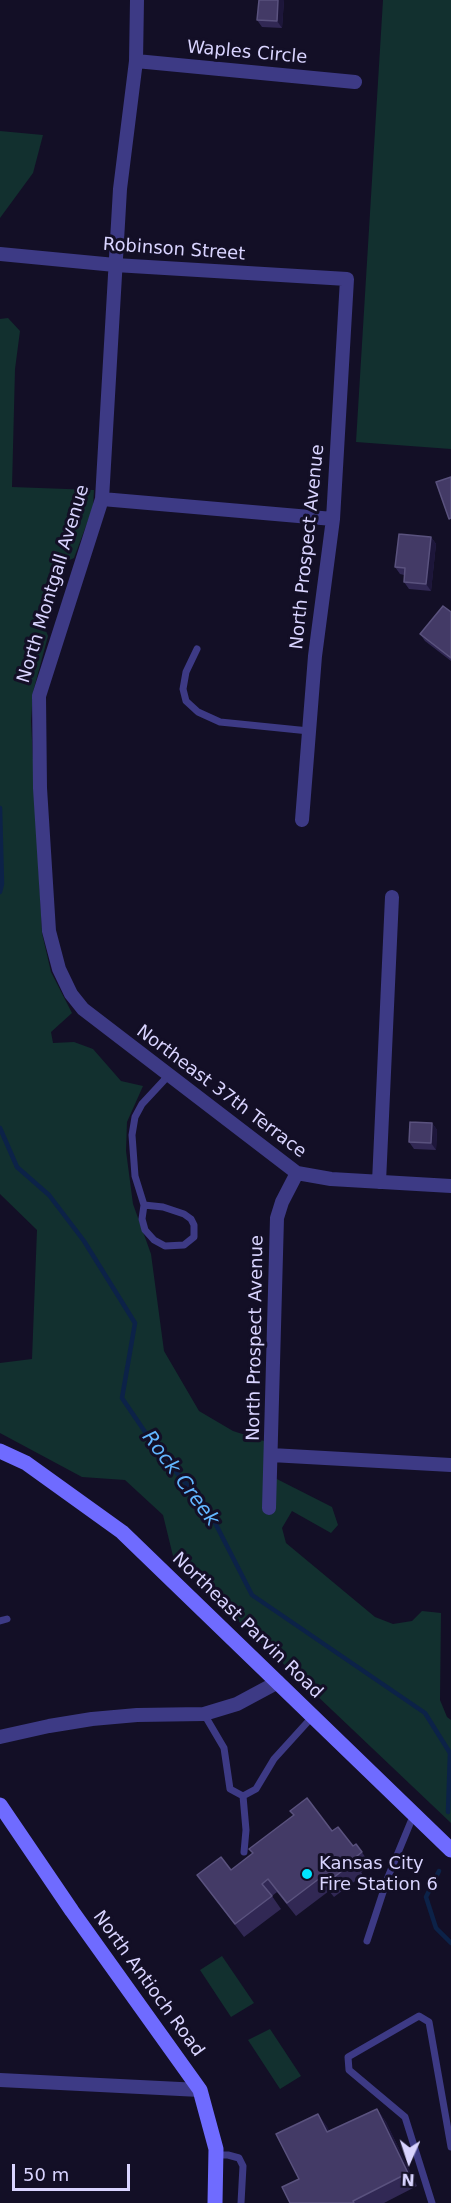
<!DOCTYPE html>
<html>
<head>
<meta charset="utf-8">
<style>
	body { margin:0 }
	#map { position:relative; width:451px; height:2203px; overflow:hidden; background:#130f26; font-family:"DejaVu Sans",sans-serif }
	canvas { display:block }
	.north { position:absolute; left:379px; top:2131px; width:60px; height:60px; -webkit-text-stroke:4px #130f26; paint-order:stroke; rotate:183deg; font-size:16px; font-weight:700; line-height:24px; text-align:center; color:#d9d4ff }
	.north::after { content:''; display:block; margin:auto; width:21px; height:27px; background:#d9d4ff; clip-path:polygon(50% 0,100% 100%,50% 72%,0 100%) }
	.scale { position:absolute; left:12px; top:2164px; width:118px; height:27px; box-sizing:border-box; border:3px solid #d9d4ff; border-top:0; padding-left:8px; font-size:18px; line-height:21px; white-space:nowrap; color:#d9d4ff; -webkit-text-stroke:4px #130f26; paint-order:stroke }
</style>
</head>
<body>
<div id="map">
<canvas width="451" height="2203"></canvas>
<div class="north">N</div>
<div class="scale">50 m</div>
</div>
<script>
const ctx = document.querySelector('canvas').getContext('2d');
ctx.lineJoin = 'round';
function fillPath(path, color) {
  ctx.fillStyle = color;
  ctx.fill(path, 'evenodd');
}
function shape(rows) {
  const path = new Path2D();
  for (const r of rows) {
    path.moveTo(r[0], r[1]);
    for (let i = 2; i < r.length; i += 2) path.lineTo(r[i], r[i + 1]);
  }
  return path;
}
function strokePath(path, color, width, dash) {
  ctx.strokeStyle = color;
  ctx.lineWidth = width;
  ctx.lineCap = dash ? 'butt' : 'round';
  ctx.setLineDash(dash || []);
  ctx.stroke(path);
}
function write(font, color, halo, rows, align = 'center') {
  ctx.font = font + ' "DejaVu Sans",sans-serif';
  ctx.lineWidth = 6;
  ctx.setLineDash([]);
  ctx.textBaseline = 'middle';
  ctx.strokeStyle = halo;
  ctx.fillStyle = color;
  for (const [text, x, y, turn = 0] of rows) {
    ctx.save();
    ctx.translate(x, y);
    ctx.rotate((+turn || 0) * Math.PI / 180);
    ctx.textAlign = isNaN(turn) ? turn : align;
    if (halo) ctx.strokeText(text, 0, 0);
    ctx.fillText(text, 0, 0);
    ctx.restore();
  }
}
const green = shape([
	[383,0,451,0,451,449,356,442],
	[0,131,43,135,33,173,0,218],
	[8,318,20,331,15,369,12,487,94,490,93,507,74,558,56,566,40,616,48,636,33,692,31,721,42,933,51,972,72,1013,51,1032,53,1043,74,1042,93,1049,121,1081,143,1086,127,1122,126,1151,133,1204,151,1254,164,1351,199,1411,233,1431,264,1441,265,1473,332,1507,338,1525,331,1533,292,1511,282,1528,286,1543,375,1617,393,1624,412,1621,422,1611,441,1613,440,1700,447,1717,451,1720,451,1823,174,1560,163,1515,125,1480,82,1477,0,1433,0,1363,32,1359,37,1230,0,1194,0,319],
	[222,1956,254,2003,231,2017,200,1970],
	[270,2029,301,2076,280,2089,248,2040]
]);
const stream = shape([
	[0,808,2,884,0,892],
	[0,1128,17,1167,49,1195,84,1241,135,1323,122,1398,158,1451,208,1509,252,1595,425,1713,450,1753,448,1812],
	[439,1871,426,1897,436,1928,451,1943]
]);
const lane = shape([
	[197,649,186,672,183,689,186,701,198,712,220,722,309,731],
	[144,1205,163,1207,184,1214,191,1219,194,1225,194,1237,184,1245,165,1246,154,1240,145,1230,142,1219,144,1205,135,1176,132,1135,135,1117,142,1104,168,1076],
	[0,1621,7,1619],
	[204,1714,224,1748,230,1789,243,1796,256,1789,274,1759,313,1716],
	[243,1796,246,1830,244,1852],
	[367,1941,388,1877,414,1814],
	[216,2155,228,2155,239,2158,243,2166,241,2203],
	[432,2203,405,2117,349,2070,348,2057,419,2016,429,2022,451,2147]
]);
const street = shape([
	[137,0,136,61,120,189,102,499,39,696,40,788,49,931,59,969,71,994,83,1009,297,1173,331,1179,451,1186],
	[136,61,355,82],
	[0,254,115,265,347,279,333,519,315,656,302,820],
	[102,499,333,519],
	[379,1182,392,897],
	[271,1455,451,1465],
	[269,1508,277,1218,282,1202,297,1173],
	[0,1737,49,1726,92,1719,137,1715,204,1714,237,1704,278,1682],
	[0,2080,200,2090]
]);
const secondary = shape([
	[0,1451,26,1463,122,1532,451,1850],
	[0,1805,72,1911,200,2090,216,2149,215,2203]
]);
const wall = shape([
	[284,0,282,28,262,27,257,20],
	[431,537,436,544,431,591,409,589,404,582,404,575,400,574,395,567],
	[451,612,451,661,425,641,420,634],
	[432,1123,437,1130,436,1150,414,1149,409,1142],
	[332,1831,353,1846,356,1844,371,1865,361,1872,363,1875,334,1897,329,1891,296,1916,277,1892,272,1896,281,1909,244,1937,197,1875,231,1870],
	[377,2109,386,2122,417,2186,384,2203,290,2203,299,2179,318,2114,329,2131]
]);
const shadedWall = shape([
	[278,0,284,0,282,28,277,21],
	[431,537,436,544,431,591,426,584],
	[432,1123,437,1130,436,1150,431,1143],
	[377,2109,386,2122,417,2186,408,2173],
	[318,2114,327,2126,336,2145,327,2132]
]);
const building = shape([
	[259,0,278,0,277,21,257,20,259,0],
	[451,477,451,518,449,519,436,482,451,477],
	[399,534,431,537,426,584,404,582,405,568,395,567,399,534],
	[443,606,451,612,451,658,420,634,443,606],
	[410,1122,432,1123,431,1143,409,1142,410,1122],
	[307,1798,332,1831,338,1827,353,1846,356,1844,362,1852,352,1860,354,1862,325,1884,320,1878,287,1903,268,1879,262,1884,272,1896,235,1924,197,1875,221,1857,231,1870,253,1853,249,1849,294,1815,290,1811,307,1798],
	[377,2109,408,2173,353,2201,354,2203,290,2203,282,2187,299,2179,276,2134,318,2114,327,2132,377,2109]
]);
const markers = [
	[307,1874,6,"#00e5ff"]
];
const streetNames = [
	["Waples Circle",247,53,5],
	["Robinson Street",174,250,4],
	["North Prospect Avenue",308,547,-84],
	["North Montgall Avenue",54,584,-73],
	["Northeast 37th Terrace",221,1092,37],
	["North Prospect Avenue",256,1338,-89],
	["Northeast Parvin Road",247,1626,44],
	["North Antioch Road",148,1984,54]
];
const poiNames = [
	["Kansas City",319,1864],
	["Fire Station 6",319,1885]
];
const waterNames = [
	["Rock Creek",180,1479,53]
];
fillPath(green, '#12302f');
strokePath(stream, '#0c2248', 4.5);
strokePath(lane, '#3d3a85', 7);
strokePath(street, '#3d3a85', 14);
strokePath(secondary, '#6f6bff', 15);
fillPath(wall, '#312854');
fillPath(shadedWall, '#1d163a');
fillPath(building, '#433a66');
strokePath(building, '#5a527e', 1.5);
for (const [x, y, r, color] of markers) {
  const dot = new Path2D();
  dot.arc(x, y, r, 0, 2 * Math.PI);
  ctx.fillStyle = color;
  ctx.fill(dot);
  strokePath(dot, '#130f26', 2);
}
write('18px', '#d9d4ff', '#130f26', streetNames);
write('18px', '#d9d4ff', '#130f26', poiNames, 'left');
write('italic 20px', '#62b6ff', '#130f26', waterNames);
</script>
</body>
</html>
